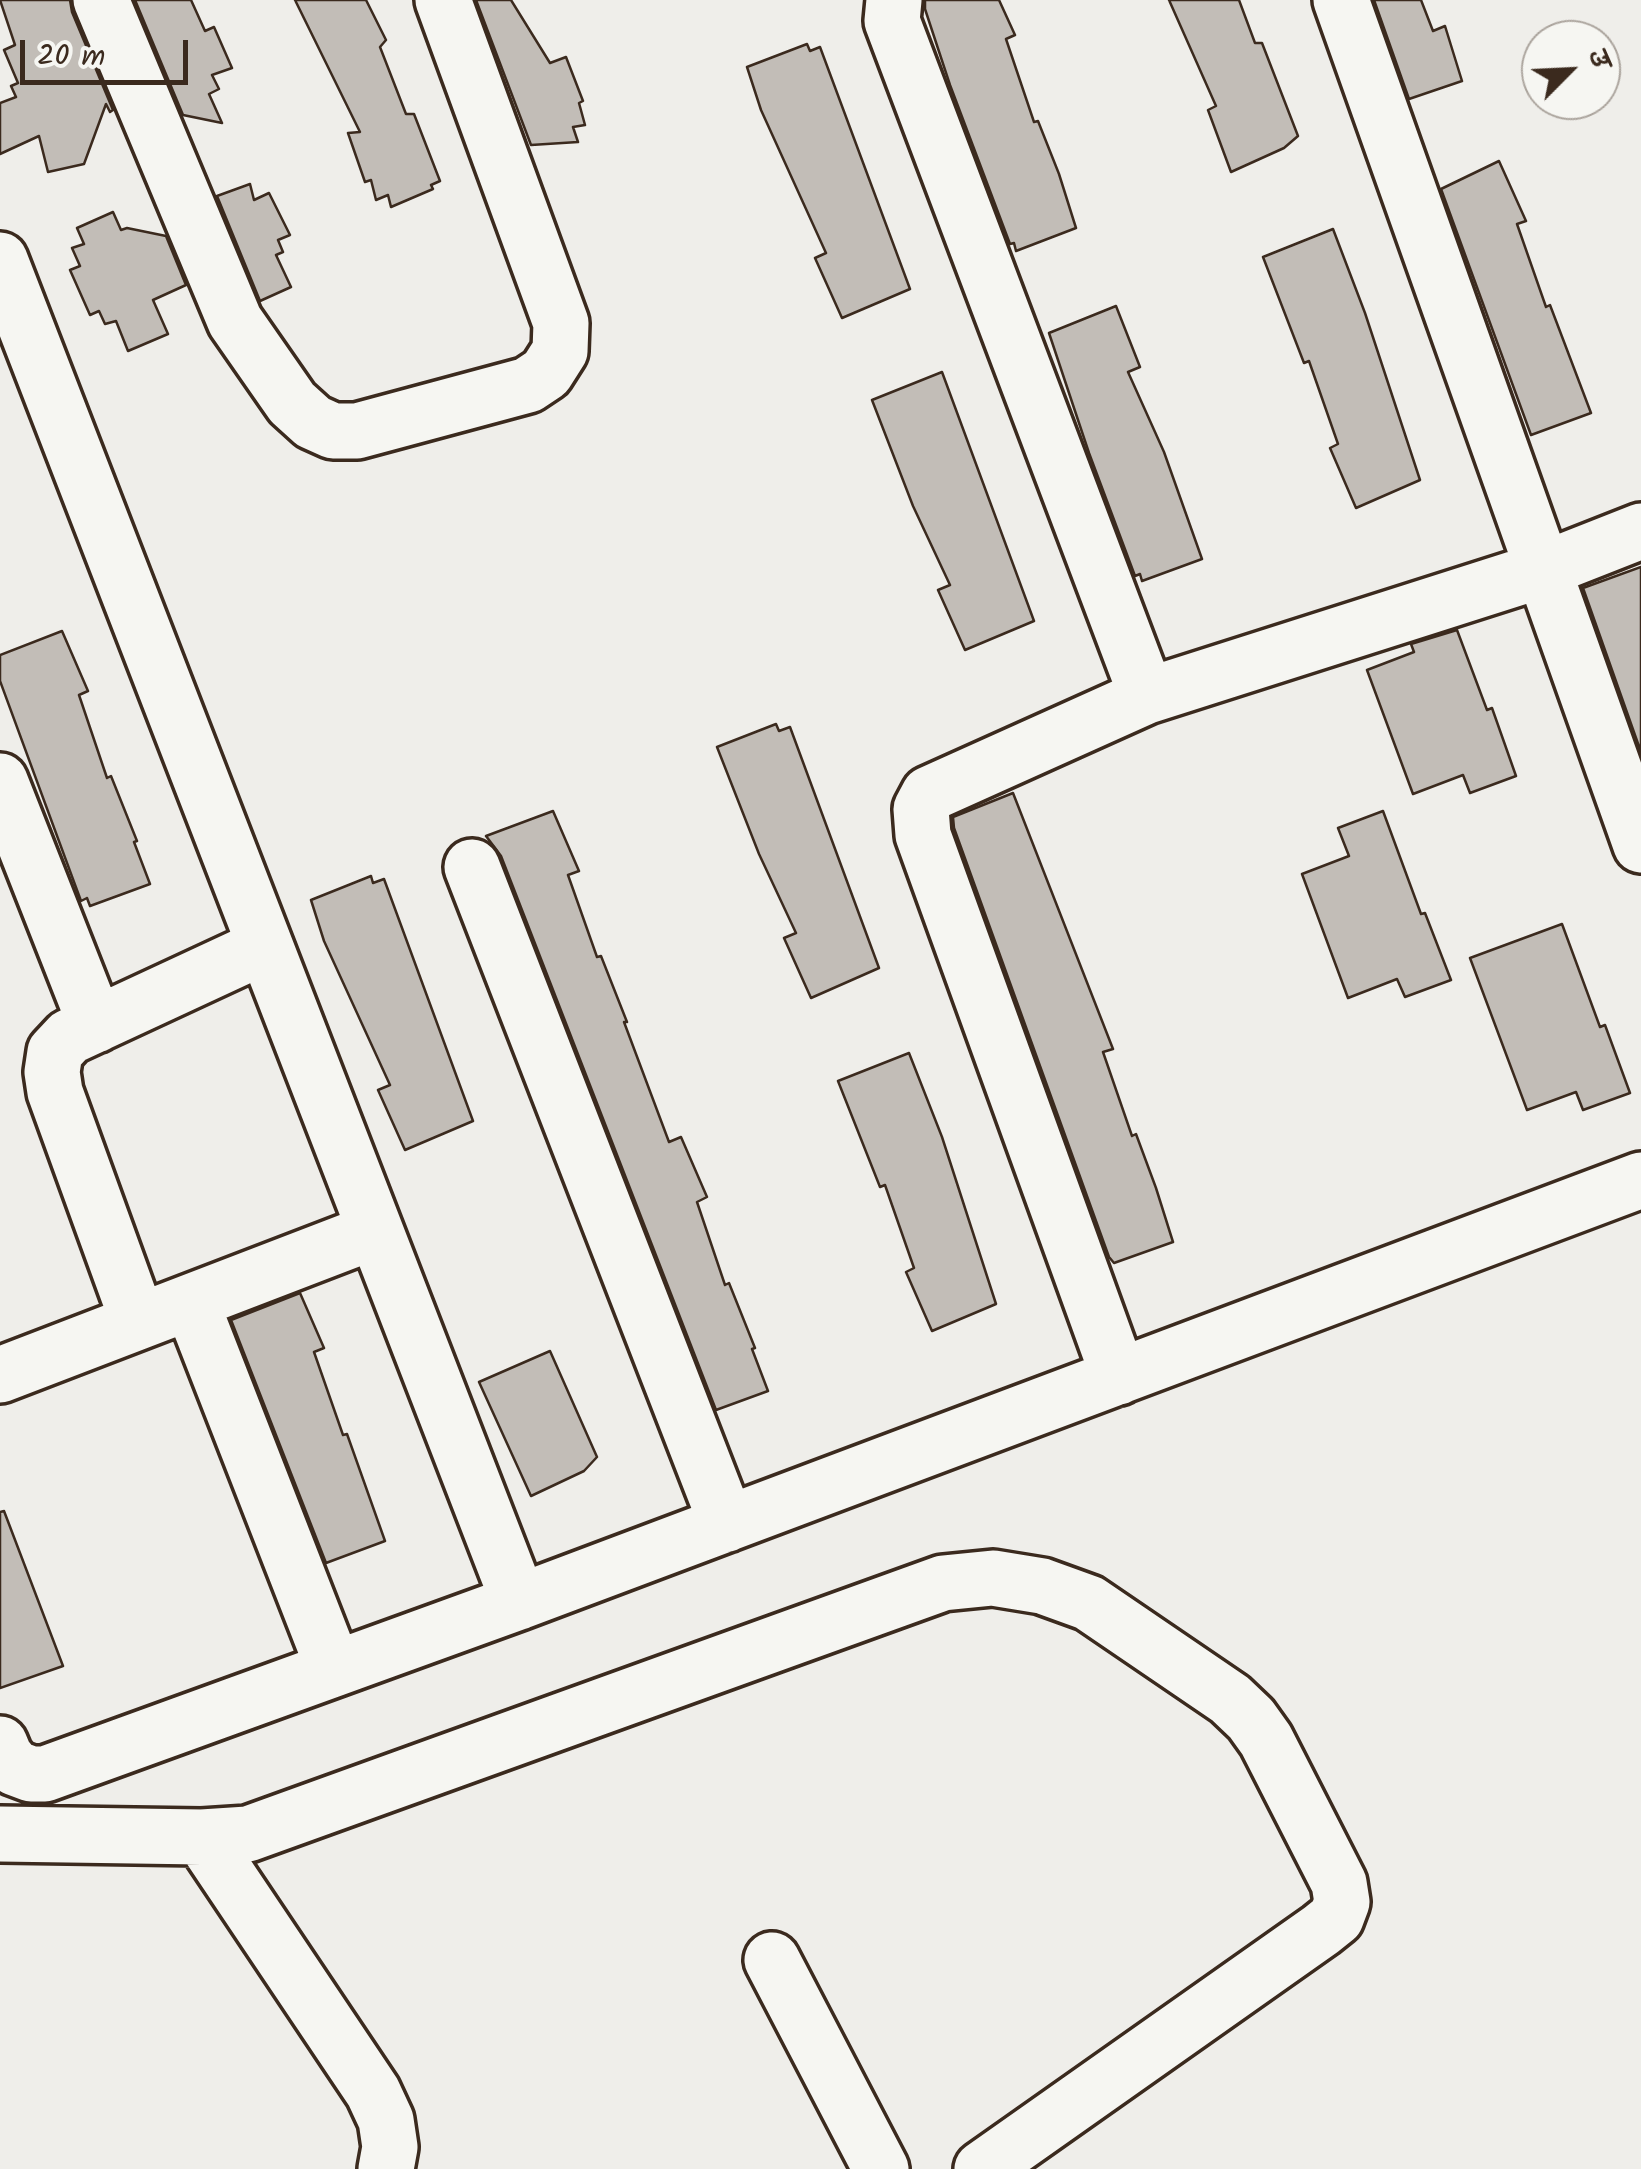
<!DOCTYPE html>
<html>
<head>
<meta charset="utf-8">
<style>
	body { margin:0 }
	#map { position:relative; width:1641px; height:2169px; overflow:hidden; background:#efeeea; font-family:Kalam,"Playpen Sans Deva",sans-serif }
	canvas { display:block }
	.north { position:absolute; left:1521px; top:20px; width:100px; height:100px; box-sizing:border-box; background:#f6f6f2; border:2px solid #aba49d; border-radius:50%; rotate:66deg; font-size:28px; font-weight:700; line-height:40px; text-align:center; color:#3b2a1e }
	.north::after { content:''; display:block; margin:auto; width:35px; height:45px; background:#3b2a1e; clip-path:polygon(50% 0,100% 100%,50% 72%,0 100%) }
	.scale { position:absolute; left:20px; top:40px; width:168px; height:45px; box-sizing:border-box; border:5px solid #3b2a1e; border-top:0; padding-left:12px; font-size:30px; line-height:35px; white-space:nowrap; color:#3b2a1e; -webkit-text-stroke:8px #f6f6f2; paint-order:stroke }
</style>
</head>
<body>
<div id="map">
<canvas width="1641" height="2169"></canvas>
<div class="north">उ</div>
<div class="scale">20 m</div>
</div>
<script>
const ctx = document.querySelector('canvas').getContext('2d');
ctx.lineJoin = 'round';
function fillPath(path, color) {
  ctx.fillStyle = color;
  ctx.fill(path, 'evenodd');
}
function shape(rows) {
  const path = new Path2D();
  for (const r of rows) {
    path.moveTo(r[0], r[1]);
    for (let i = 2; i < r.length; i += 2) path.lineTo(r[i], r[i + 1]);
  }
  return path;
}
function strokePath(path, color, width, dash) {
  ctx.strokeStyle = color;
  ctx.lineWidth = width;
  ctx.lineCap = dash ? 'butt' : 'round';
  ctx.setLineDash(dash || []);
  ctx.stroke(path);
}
const building = shape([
	[0,0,70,0,72,12,113,110,110,112,106,104,84,164,48,172,39,136,0,154,0,103,16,97,11,86,18,83,4,50,15,45,0,0],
	[135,0,191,0,205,31,214,27,232,68,212,75,219,89,209,94,222,123,183,115,135,0],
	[295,0,366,0,386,40,380,47,406,114,414,114,440,181,431,185,433,189,391,207,388,195,376,200,371,180,365,182,348,133,360,132,295,0],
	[476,0,511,0,550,63,566,57,583,101,579,103,585,125,573,127,578,142,531,145,476,0],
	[925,0,999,0,1015,35,1006,39,1034,122,1038,121,1059,174,1076,228,1016,251,1014,243,1010,244,950,85,925,9,925,0],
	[1169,0,1239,0,1255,43,1262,43,1298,136,1284,148,1231,172,1208,110,1216,106,1169,0],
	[1374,0,1421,0,1433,31,1445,26,1462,81,1409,99,1374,0],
	[807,44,810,51,820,47,910,289,842,318,815,258,826,253,761,110,747,67,807,44],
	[1499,161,1526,221,1517,224,1546,307,1550,305,1591,413,1531,435,1441,189,1499,161],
	[250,184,254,200,269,193,290,235,278,240,283,252,276,255,291,287,260,301,217,196,250,184],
	[113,212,121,230,127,228,166,236,186,285,153,300,168,334,128,351,116,321,105,324,99,311,90,315,70,270,80,266,72,248,84,244,77,228,113,212],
	[1333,229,1365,313,1420,480,1356,508,1330,448,1338,444,1309,361,1304,363,1263,257,1333,229],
	[1116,306,1140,367,1128,372,1164,452,1202,559,1142,581,1140,574,1135,576,1089,453,1049,333,1116,306],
	[942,372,1034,621,965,650,938,590,950,585,913,506,872,400,942,372],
	[1641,567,1641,752,1583,588,1641,567],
	[1457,630,1487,710,1492,708,1516,776,1470,793,1463,775,1413,794,1367,670,1414,652,1411,644,1457,630],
	[62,631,88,691,79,695,107,778,111,776,137,841,134,842,150,884,90,906,87,898,81,901,0,681,0,655,62,631],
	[776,724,779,731,790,727,879,968,811,998,784,938,796,933,759,854,717,747,776,724],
	[1013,793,1113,1049,1103,1052,1132,1136,1136,1134,1156,1188,1173,1242,1114,1263,1109,1257,954,828,953,817,1013,793],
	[553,811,579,871,568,875,597,957,601,956,627,1022,624,1022,669,1142,681,1137,707,1197,697,1202,725,1285,729,1283,755,1348,752,1349,768,1391,716,1410,501,856,486,836,553,811],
	[1383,811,1421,914,1425,913,1451,980,1405,997,1397,979,1348,998,1302,874,1349,856,1338,828,1383,811],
	[371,876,373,883,384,879,473,1121,405,1150,378,1090,390,1085,324,941,311,900,371,876],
	[1562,924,1600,1027,1605,1025,1630,1093,1583,1110,1576,1092,1527,1110,1470,958,1562,924],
	[909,1053,942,1137,996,1304,932,1331,906,1272,914,1268,885,1185,880,1187,838,1081,909,1053],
	[300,1293,324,1348,314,1352,343,1435,347,1434,385,1541,326,1563,231,1320,300,1293],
	[550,1351,597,1457,584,1471,531,1496,479,1382,550,1351],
	[4,1511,63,1666,0,1688,0,1512,4,1511]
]);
const minor = shape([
	[101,0,235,321,292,403,313,422,333,431,357,431,528,385,546,373,560,351,561,323,443,0],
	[894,0,892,21,1147,696],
	[1341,0,1641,845],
	[0,260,519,1602],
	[0,781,96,1025],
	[472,867,727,1524],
	[191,1302,334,1669],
	[138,1321,55,1092,52,1072,55,1052,69,1037,265,946],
	[0,1375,375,1231],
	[1119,1377,923,835,921,809,929,794,1147,696,1542,570,1641,531],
	[0,1744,5,1756,15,1768,31,1774,45,1774,519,1602,1641,1180],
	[0,1834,202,1837,248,1834,943,1583,993,1578,1042,1586,1089,1603,1230,1699,1251,1719,1266,1740,1339,1883,1342,1902,1336,1918,1321,1930,982,2169],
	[202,1837,373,2092,386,2120,390,2147,386,2169],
	[772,1960,881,2169]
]);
fillPath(building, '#c2bdb7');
strokePath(building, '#3b2a1e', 2.5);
strokePath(minor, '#3b2a1e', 62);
strokePath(minor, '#f6f6f2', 55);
</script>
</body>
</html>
